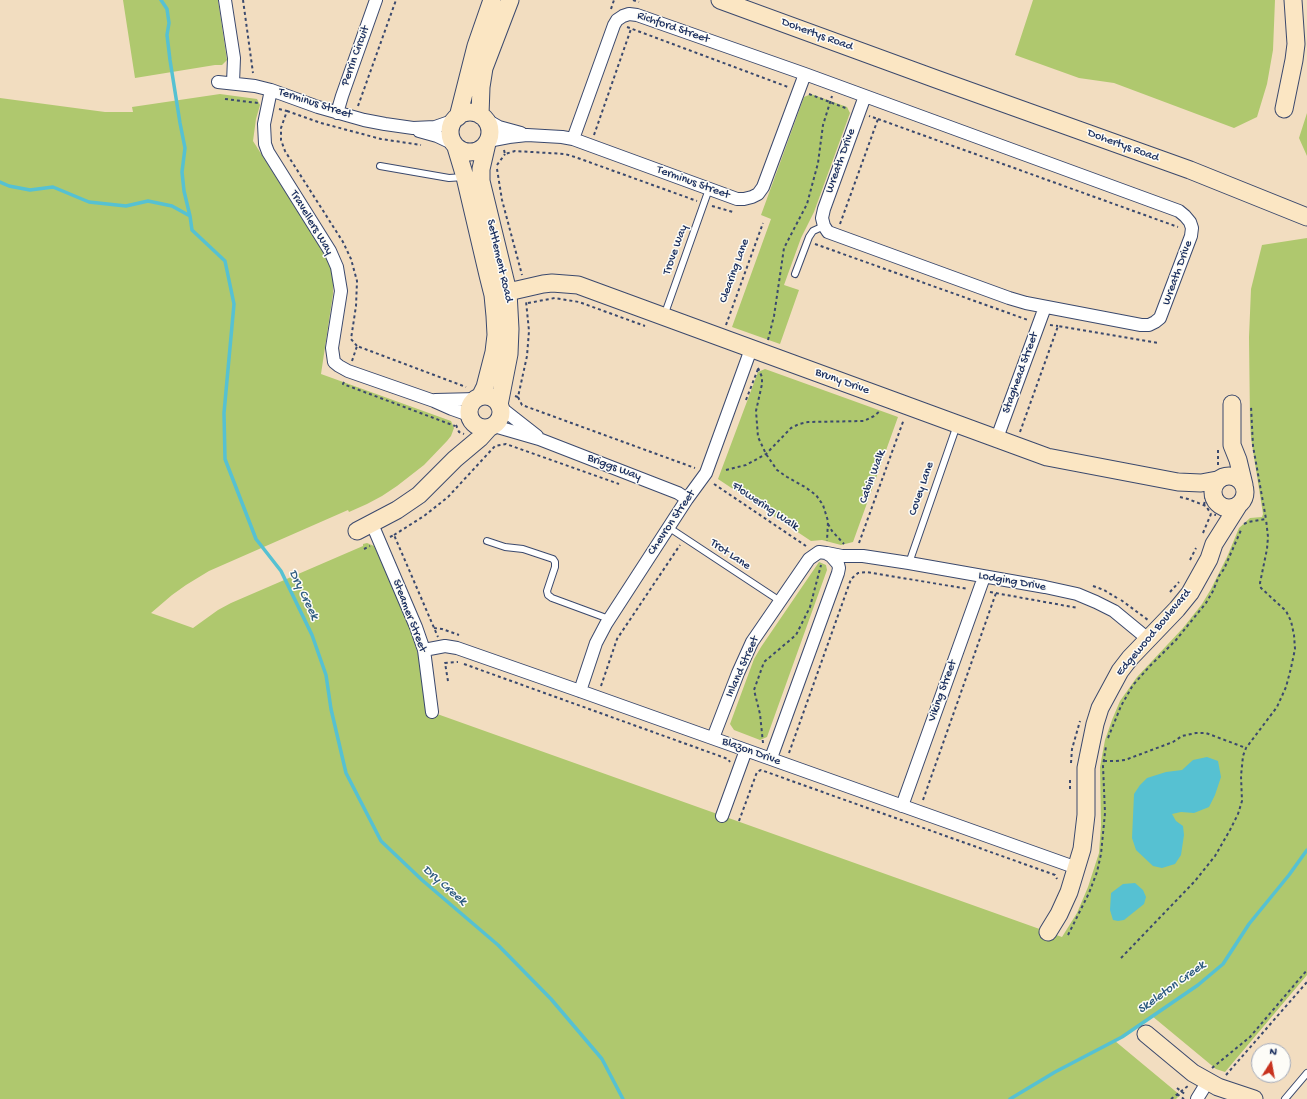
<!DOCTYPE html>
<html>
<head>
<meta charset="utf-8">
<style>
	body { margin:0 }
	#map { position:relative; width:1307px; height:1099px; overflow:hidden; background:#f2ddc0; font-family:"Gochi Hand",sans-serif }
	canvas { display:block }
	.north { position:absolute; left:1251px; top:1043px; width:40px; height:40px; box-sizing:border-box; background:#fdfcf7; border:1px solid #a3aaba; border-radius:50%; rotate:11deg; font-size:11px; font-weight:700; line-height:16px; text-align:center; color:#1b2f5e }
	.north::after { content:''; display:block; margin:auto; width:14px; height:18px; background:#c8321e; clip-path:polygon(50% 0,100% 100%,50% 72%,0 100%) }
</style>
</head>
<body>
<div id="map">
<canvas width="1307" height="1099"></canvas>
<div class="north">N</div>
</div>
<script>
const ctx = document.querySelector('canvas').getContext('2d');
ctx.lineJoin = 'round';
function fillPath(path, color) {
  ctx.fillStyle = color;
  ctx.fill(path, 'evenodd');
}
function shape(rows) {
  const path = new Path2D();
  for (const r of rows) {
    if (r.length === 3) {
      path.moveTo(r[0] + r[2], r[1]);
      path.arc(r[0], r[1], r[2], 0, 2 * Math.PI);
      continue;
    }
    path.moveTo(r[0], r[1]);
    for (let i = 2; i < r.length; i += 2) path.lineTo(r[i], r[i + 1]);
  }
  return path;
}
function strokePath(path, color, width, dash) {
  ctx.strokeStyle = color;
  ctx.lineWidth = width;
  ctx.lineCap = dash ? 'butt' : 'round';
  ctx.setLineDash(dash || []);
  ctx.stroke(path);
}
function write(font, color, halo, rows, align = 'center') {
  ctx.font = font + ' "Gochi Hand",sans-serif';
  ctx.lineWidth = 3;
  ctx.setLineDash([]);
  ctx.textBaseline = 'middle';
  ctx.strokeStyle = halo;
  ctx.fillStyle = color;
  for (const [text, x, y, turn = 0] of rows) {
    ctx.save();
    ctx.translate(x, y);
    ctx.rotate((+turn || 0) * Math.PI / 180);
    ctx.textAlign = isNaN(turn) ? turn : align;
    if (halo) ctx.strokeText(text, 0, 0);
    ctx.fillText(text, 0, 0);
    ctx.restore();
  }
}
const green = shape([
	[123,0,218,0,227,60,222,65,215,65,135,78],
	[1033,0,1275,0,1273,50,1267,84,1257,117,1234,128,1114,83,1079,78,1015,55],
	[220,94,257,99,260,105,256,119,253,141,322,250,329,262,333,276,333,294,321,374,451,421,454,428,451,436,447,441,424,465,397,486,382,496,367,504,349,512,348,510,209,571,186,585,172,595,151,613,193,628,218,610,231,603,363,546,363,544,367,543,374,546,408,621,413,638,419,657,426,710,1062,937,1077,913,1088,887,1099,853,1101,825,1100,767,1105,740,1112,720,1120,701,1137,677,1183,628,1202,604,1211,589,1227,557,1239,528,1250,518,1262,517,1263,514,1251,438,1250,422,1249,337,1251,289,1262,245,1307,238,1307,975,1225,1072,1216,1069,1152,1016,1115,1041,1180,1095,1176,1099,0,1099,0,98,105,112,133,112,132,107],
	[811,94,847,107,850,113,814,212,801,238,784,285,799,290,780,344,732,327,771,219,761,215,804,97],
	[1307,113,1307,156,1299,138],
	[765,369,898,417,853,542,841,545,822,540,811,541,718,479,758,372],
	[819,562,826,565,827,570,767,737,760,740,734,730,730,724,754,659,761,647]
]);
const water = shape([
	[1207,757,1218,761,1221,777,1215,795,1209,807,1194,813,1181,812,1172,814,1176,821,1183,826,1184,835,1181,855,1175,864,1162,868,1153,866,1136,850,1132,838,1134,794,1140,785,1147,778,1166,772,1182,770,1193,760],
	[1135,883,1143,890,1146,897,1144,904,1124,920,1118,921,1113,920,1110,910,1111,893,1123,884]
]);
const stream = shape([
	[161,0,167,9,169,23,167,35,170,60,180,123,185,148,182,172,184,191,190,216],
	[0,182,9,186,30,190,53,187,89,202,126,206,148,201,172,206,190,216,192,230,225,261,234,304,224,413,225,459,256,539,281,571,312,635,326,675,331,709,346,773,381,841,422,880,498,945,551,999,602,1059,623,1099],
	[1010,1099,1055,1072,1122,1037,1198,985,1223,964,1249,924,1289,875,1307,850]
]);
const path = shape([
	[243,0,253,73],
	[633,0,639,2],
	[611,9,614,0],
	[627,27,788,87],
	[809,94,848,109],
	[225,99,258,103],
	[358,106,396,0],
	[279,109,287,111,281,128,281,140,285,151,343,242,351,259,357,281,356,306,351,339,357,346],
	[287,111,321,123,381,139,421,145],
	[878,119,1178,227],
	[594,135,631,29],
	[504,150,505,154,515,151,565,154,575,157,697,201],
	[497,165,505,154],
	[497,169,502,200,522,275],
	[712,206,733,212],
	[840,224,878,119,869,116],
	[815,244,1028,320],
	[528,303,555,298,579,302,645,326],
	[726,325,763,223],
	[1050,325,1058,326],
	[768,340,774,316,784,248,807,204,818,163,823,125,832,96],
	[352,361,357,346,466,387],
	[758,368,762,377,762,384,756,411,758,437,766,454,777,470,787,477,805,487,816,495,823,505,828,521,827,541],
	[344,382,343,384,455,426],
	[515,396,518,397,527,356,529,331,526,301],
	[518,397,522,405,695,468],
	[746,400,758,369],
	[456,425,459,432,464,434],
	[1020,432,1058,326,1158,343],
	[1218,450,1218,466],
	[726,470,746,465,757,459,766,454,791,428,799,424,808,422,864,421,874,416,880,411],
	[714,484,806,546],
	[1180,497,1188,499,1206,506,1211,514],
	[1204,505,1206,496],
	[828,524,832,531,844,544],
	[1244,524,1248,522,1266,519,1253,446,1251,406],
	[1203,533,1211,514,1216,515],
	[394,535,424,516,448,497,495,446,506,444,619,484],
	[390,537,394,535,438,637],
	[859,543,904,419],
	[364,549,370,546],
	[1190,560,1196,548],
	[1093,586,1104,590,1117,598],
	[990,592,1078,608],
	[1170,592,1179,582],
	[1121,600,1148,620],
	[434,628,442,629,459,635],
	[464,664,728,759,730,762],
	[448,681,445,663,458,662],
	[601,686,617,639,680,545],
	[1108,738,1121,706,1133,685,1149,667,1176,640,1206,603,1213,591,1219,576,1224,569,1241,530],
	[763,743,760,714,754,690,764,662,796,635,810,607,821,565],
	[789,753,851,579,858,573,867,572,968,589],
	[1104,761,1116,761,1125,760,1173,742,1182,736,1196,733,1206,733,1246,748],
	[1071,763,1072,749,1080,721],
	[1070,789,1070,778],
	[923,800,996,593],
	[739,821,757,772,761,770,1055,875,1057,879],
	[1068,935,1089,893,1097,872,1101,854,1105,813,1103,766,1106,746],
	[1121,958,1195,881,1215,856,1230,830,1238,814,1242,801,1241,776,1243,756,1246,748,1277,707,1286,687,1291,668,1295,649,1294,635,1291,621,1286,611,1261,588,1260,583,1267,549,1268,537,1266,519],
	[1212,1068,1250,1037,1307,970],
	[1226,1075,1307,982],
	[1177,1088,1186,1095],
	[1177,1094,1184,1099],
	[1171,1099,1188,1086]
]);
const lane = shape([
	[380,166,449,178,464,177],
	[795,274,809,237,813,231,824,226],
	[664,316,709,189],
	[668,527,780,601],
	[487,541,505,547,523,549,553,559,555,562,555,567,547,591,548,595,552,598,609,619],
	[909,563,957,425],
	[1285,1099,1307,1073]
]);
const street = shape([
	[225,0,234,58,233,83],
	[218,82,255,86,271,90,318,107,364,120,385,124,413,128,435,127,455,120],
	[271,90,264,124,265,144,268,152,330,251,337,267,341,291,332,348,334,362,339,366,348,371,434,401,452,409,469,415],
	[337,113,342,96,376,0],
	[485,119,499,127,521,133],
	[419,131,437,136,454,144],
	[573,139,614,25,617,20,623,16,629,14,637,15,805,74,1179,211,1185,216,1190,222,1192,228,1191,236,1160,318,1155,322,1149,325,1141,325,1026,303,1009,298,828,232,824,226,822,218,824,209,865,96],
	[488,141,509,137,527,135,562,137,573,139,737,199,744,199,752,197,758,194,763,187,805,74],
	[435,400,477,399],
	[500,407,537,436],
	[494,426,539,439,678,493,687,499],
	[997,438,1045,307],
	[372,524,416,627,424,650,432,712],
	[827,553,842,556,863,556,909,563,1045,587,1077,594,1096,602,1114,611,1148,639],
	[424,650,445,646,457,648,580,691,1077,868],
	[580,691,596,643,606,624,687,499,706,473,751,349],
	[713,738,738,673,752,642,809,559,819,552,826,553,831,556,838,564,839,568,838,573,771,758],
	[902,806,984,577],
	[722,816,746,750],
	[1197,1099,1208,1081]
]);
const secondary = shape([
	[720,0,936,79,1190,170,1307,217],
	[1284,109,1294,60,1296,44,1293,0],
	[470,132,20],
	[480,115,481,87,484,68,510,0],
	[458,117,476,46,492,0],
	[487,143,481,169,481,181,508,292,510,329,509,354,499,405],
	[456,147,465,177,488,275,493,295,495,316,496,335,494,352,485,387,480,397],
	[508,292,543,284,552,283,578,285,1047,457,1178,482,1201,483,1217,480],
	[485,412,16],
	[1232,404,1232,445,1238,460,1244,485],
	[1229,492,16],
	[357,531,397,510,419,495,455,459,480,438,489,428],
	[1048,932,1059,914,1069,892,1082,849,1086,815,1086,768,1095,724,1100,708,1120,671,1130,658,1177,609,1190,593,1209,559,1214,544,1238,506],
	[1146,1034,1193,1073,1218,1087,1254,1099]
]);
const streetNames = [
	["Richford Street",673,28,19],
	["Dohertys Road",817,35,20],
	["Perrin Circuit",356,56,-70],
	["Terminus Street",315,104,18],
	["Dohertys Road",1123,146,20],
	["Wreath Drive",841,161,-70],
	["Terminus Street",693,183,20],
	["Travellers Way",311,223,59],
	["Trove Way",676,250,-70],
	["Settlement Road",499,261,77],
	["Clearing Lane",735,271,-70],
	["Wreath Drive",1178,273,-70],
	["Staghead Street",1021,373,-70],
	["Bruny Drive",842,382,20],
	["Briggs Way",614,468,21],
	["Cabin Walk",873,477,-70],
	["Covey Lane",922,489,-71],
	["Flowering Walk",765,507,34],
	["Chevron Street",672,523,-56],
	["Trot Lane",730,555,34],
	["Lodging Drive",1012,582,10],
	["Steamer Street",409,616,69],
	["Edgewood Boulevard",1154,633,-50],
	["Inland Street",743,667,-66],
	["Viking Street",943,691,-70],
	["Blazon Drive",751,752,20]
];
const waterNames = [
	["Dry Creek",303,595,64],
	["Dry Creek",444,886,41],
	["Skeleton Creek",1172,988,-36]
];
fillPath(green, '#afc86e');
fillPath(water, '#56c1d2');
strokePath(stream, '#56c1d2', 3.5);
strokePath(lane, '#3b496d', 8);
strokePath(street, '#3b496d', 14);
strokePath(secondary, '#3b496d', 19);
strokePath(path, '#3b496d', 2, [3, 3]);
strokePath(lane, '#fff', 6);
strokePath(street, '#fff', 12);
strokePath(secondary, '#fbe6c3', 17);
write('12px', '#1b2f5e', '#fdfcf7', streetNames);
write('italic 13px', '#2d5b81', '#fdfcf7', waterNames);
</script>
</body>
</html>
